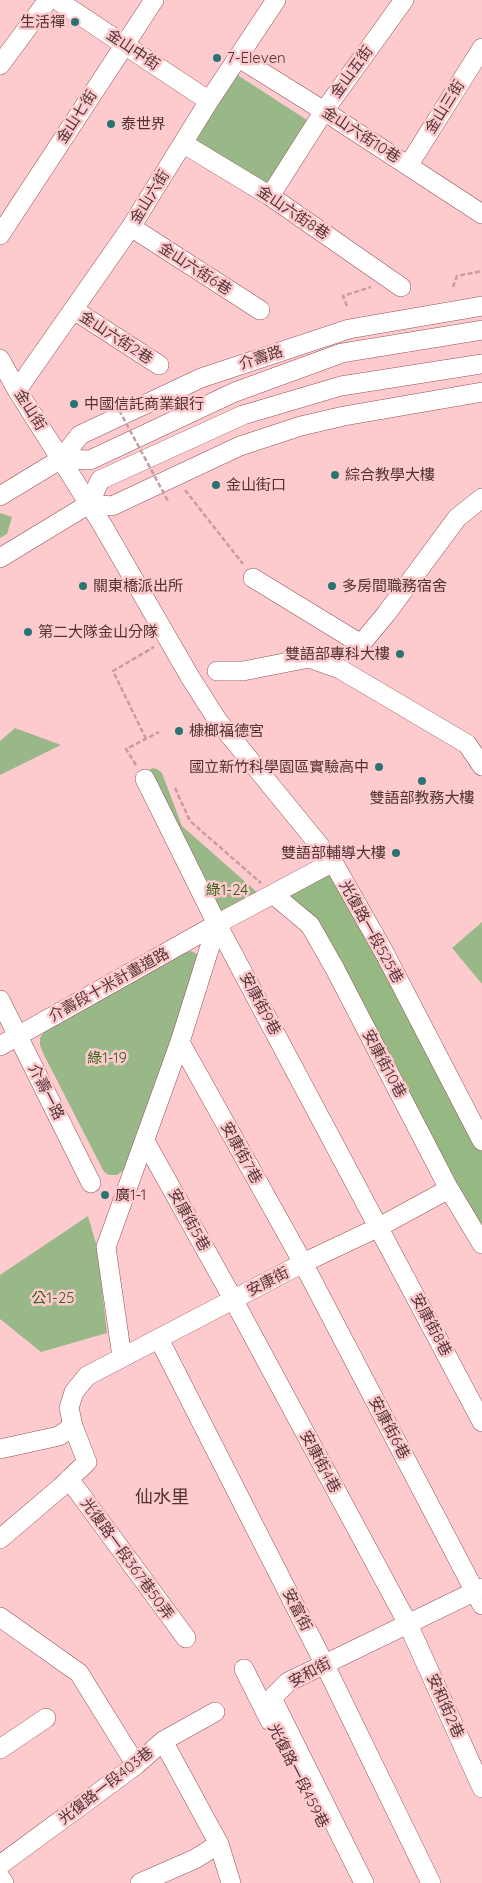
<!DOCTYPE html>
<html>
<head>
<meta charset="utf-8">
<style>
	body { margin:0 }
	canvas { display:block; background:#fdcbce }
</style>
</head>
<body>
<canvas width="482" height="1883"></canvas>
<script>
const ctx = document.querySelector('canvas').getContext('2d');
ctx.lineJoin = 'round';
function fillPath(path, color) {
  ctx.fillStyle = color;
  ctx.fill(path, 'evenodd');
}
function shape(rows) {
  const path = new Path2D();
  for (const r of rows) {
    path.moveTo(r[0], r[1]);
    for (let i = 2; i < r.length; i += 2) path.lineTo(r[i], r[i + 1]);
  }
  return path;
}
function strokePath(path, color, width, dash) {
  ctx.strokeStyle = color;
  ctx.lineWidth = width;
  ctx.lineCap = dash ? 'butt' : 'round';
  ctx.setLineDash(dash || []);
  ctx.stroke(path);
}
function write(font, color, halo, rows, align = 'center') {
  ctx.font = font + ' Quicksand,"Noto Sans TC",sans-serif';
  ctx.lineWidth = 5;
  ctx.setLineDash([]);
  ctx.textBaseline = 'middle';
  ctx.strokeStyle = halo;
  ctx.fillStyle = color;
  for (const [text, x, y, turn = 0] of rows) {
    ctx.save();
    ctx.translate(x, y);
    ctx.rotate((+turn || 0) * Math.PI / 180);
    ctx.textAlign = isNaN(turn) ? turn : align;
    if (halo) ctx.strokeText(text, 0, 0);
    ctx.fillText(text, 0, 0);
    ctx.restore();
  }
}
const green = shape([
	[236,74,310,122,266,190,192,142],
	[0,513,12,517,7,534,0,538],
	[15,728,61,745,0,775,0,741],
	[152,768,157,769,162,773,182,826,259,894,225,911,215,909,149,771],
	[482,922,482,984,452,948],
	[191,951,197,954,201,960,124,1170,117,1175,109,1175,104,1172,43,1053,40,1045,40,1038,44,1032,182,954],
	[88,1216,97,1247,107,1333,41,1352,0,1319,0,1275]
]);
const forest = shape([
	[330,868,482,1151,482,1234,400,1084,282,897]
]);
const path = shape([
	[453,287,457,276,482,271],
	[347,306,343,296,371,287],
	[185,490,243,564],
	[146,739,113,671,154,647],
	[136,765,126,749,159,732],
	[175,788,190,821,261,883]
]);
const minor = shape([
	[57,0,209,101],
	[239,58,324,111,482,214],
	[0,65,48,0],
	[184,144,270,196,401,287],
	[408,166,482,48],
	[270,196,324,111,404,0],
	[131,227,260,310],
	[0,235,154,0],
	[74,310,159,365],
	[0,359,17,390,103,526,190,677,218,721,333,862,384,952,482,1141],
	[17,390,131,227,209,101,276,0],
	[61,459,90,460,235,392,342,353,482,330],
	[0,496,61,459,80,435,201,378,349,329,482,306],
	[89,504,112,506,240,446,301,426,344,416,482,392],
	[0,558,89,504,100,480,243,415,341,386,482,364],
	[253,578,361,644,386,614,457,518,482,498],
	[217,671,243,671,309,658,340,669,467,744,482,766],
	[145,779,217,924,482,1422],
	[273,894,310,925,335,969,449,1189,482,1244],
	[0,1000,91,1183],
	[180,1042,303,1263,482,1605],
	[0,1046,217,924],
	[145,1141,233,1299,408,1624,482,1788],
	[159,1339,325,1665,431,1883],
	[122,1357,106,1247,180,1042,217,924,333,862],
	[0,1449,59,1436,73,1426,69,1408,74,1392,87,1376,303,1263,379,1227,449,1189],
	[69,1479,186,1638],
	[0,1539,61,1487,87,1462,73,1426],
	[0,1617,79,1673,136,1765],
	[244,1669,270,1721],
	[163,1741,219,1844,231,1883],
	[0,1749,46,1718],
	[0,1865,136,1765,163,1741,215,1712],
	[0,1877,4,1883],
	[140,1883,195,1859,219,1844],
	[364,1883,272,1698,288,1682,482,1588]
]);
const pathBridge = shape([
	[112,397,168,501]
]);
const markers = [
	[75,22,5,"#297373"],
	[217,58,5,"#297373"],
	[111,124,5,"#297373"],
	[74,404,5,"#297373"],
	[335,475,5,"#297373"],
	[216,485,5,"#297373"],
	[83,586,5,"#297373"],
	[332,586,5,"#297373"],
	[28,632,5,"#297373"],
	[400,654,5,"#297373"],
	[179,731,5,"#297373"],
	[379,767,5,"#297373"],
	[422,781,5,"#297373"],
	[396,853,5,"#297373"],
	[105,1195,5,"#297373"]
];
const poiNames = [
	["生活禪",65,22,"right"],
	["7-Eleven",227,58],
	["泰世界",121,124],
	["中國信託商業銀行",84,404],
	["綜合教學大樓",345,475],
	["金山街口",226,485],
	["關東橋派出所",93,586],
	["多房間職務宿舍",342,586],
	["第二大隊金山分隊",38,632],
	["雙語部專科大樓",390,654,"right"],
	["槺榔福德宮",189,731],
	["國立新竹科學園區實驗高中",369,767,"right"],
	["雙語部教務大樓",422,798,"center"],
	["雙語部輔導大樓",386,853,"right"],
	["廣1-1",115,1195]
];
const streetNames = [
	["金山中街",133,50,34],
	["金山五街",352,72,-54],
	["金山三街",445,107,-58],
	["金山七街",77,117,-57],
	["金山六街10巷",361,135,33],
	["金山六街",150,197,-58],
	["金山六街8巷",293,213,34],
	["金山六街6巷",195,269,33],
	["金山六街2巷",116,338,33],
	["介壽路",261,358,-18],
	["金山街",30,410,58],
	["光復路一段525巷",371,932,61],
	["介壽段十米計畫道路",109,985,-29],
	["安康街9巷",260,1004,62],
	["安康街10巷",384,1064,62],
	["介壽一路",46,1092,63],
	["安康街7巷",241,1153,61],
	["安康街5巷",189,1220,61],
	["安康街",268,1282,-27],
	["安康街8巷",431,1325,62],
	["安康街6巷",389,1428,62],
	["安康街4巷",320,1462,62],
	["光復路一段367巷50弄",127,1559,54],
	["安富街",297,1610,63],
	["安和街",310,1673,-28],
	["安和街2巷",445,1706,66],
	["光復路一段459巷",298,1776,63],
	["光復路一段403巷",106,1786,-38]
];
const parkNames = [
	["綠1-24",227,890],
	["綠1-19",107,1058],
	["公1-25",53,1298]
];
const quarterNames = [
	["仙水里",162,1498]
];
fillPath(green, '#99b888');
fillPath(forest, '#96b983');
strokePath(minor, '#964f56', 20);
strokePath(path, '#c89c9f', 2.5, [5, 2.5]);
strokePath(minor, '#fff', 19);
strokePath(pathBridge, '#c89c9f', 2.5, [5, 2.5]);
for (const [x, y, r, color] of markers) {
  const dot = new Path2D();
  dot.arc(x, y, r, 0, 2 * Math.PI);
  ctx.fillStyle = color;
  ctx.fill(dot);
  strokePath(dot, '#fdcbce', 2);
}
write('15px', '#523234', '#fdcbce', poiNames, 'left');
write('15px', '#523234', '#fdcbce', streetNames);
write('15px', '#366015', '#fdcbce', parkNames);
write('18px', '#523234', '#fdcbce', quarterNames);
</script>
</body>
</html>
